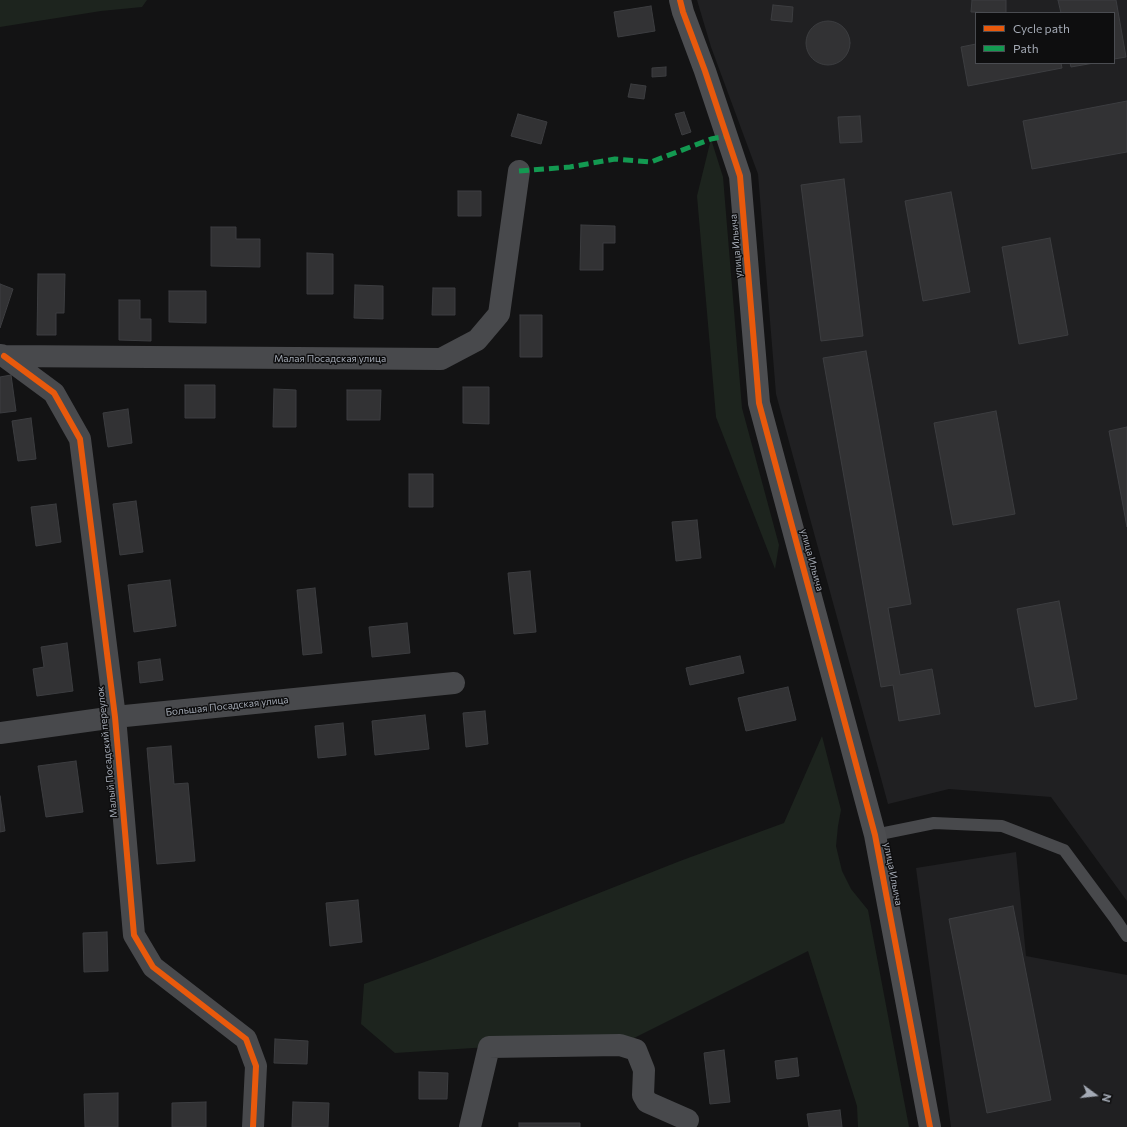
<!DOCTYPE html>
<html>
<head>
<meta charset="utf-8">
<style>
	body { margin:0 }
	#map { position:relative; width:1127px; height:1127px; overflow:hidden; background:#131314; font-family:Commissioner,sans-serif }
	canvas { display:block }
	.legend { position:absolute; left:975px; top:12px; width:140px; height:52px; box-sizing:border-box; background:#0e0e0f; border:1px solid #4a4c51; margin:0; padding:5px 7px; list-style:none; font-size:12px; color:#a4aab5 }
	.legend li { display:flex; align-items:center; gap:8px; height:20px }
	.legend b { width:20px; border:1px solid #4a4c51 }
	.north { position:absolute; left:1075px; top:1075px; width:40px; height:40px; -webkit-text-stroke:3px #0e0e0f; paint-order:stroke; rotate:105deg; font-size:11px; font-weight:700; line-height:16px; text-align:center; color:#a4aab5 }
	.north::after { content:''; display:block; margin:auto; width:14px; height:18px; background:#a4aab5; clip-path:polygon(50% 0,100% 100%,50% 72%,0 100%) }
</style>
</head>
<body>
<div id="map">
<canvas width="1127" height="1127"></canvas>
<ul class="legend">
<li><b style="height:5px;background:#e8590c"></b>Cycle path</li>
<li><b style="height:5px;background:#139951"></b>Path</li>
</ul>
<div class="north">N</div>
</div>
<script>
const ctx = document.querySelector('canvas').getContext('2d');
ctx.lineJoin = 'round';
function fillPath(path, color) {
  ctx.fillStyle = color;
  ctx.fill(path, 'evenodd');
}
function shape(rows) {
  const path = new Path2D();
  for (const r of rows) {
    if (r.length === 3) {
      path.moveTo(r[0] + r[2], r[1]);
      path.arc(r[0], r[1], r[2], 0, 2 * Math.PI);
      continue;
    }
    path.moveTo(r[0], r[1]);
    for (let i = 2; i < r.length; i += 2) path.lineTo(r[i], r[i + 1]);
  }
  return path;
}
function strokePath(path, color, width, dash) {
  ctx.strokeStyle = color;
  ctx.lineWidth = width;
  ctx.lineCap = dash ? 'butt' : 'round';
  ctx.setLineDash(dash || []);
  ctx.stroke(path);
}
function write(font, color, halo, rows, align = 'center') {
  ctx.font = font + ' Commissioner,sans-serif';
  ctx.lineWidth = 3;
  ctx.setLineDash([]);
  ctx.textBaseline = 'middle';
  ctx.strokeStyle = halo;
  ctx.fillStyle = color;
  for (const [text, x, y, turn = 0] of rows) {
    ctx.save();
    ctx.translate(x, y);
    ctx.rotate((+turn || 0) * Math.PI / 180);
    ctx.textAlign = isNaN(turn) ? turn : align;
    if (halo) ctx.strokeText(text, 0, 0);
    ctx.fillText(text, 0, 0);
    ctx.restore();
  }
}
const built = shape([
	[697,0,1127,0,1127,901,1051,797,949,789,888,804,776,394,758,174,711,47],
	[976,13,1114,13,1114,63,976,63],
	[1016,852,1026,956,1127,975,1127,1127,951,1127,916,868]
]);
const green = shape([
	[0,0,147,0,142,7,101,11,0,27],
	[711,139,723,177,742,408,779,545,775,569,716,417,697,196],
	[822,736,841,810,838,826,836,846,842,871,851,889,868,910,909,1127,858,1127,857,1106,808,951,620,1045,489,1047,395,1053,361,1024,364,984,430,960,680,861,784,823]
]);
const building = shape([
	[972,0,1006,0,1006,13,971,12,972,0],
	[1058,0,1116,0,1126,57,1114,59,1114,13,1061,13,1058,0],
	[773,5,793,7,792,22,771,20,773,5],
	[651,6,655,31,618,37,614,12,651,6],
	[828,43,22],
	[976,44,976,63,1061,63,1062,68,968,86,961,47,976,44],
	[1070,63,1094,63,1071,67,1070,63],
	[666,67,666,76,652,77,652,68,666,67],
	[631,84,646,86,644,99,628,97,631,84],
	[1127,101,1127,152,1032,169,1023,121,1127,101],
	[684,112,691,132,682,135,675,114,684,112],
	[518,114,547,122,541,144,511,136,518,114],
	[860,116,862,142,840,143,838,117,860,116],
	[844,179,863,336,821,341,801,185,844,179],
	[458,191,481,191,481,216,458,216,458,191],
	[951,192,970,292,923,301,905,201,951,192],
	[581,225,615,226,615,243,603,243,603,270,580,270,581,225],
	[211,227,236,227,236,239,260,239,260,267,211,266,211,227],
	[1050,238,1068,335,1019,344,1002,247,1050,238],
	[307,253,333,254,333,294,307,294,307,253],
	[38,274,65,274,64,313,56,313,56,335,37,335,38,274],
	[0,284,13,289,0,328,0,284],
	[355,285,383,286,383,319,354,318,355,285],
	[433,288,455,288,455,315,432,315,433,288],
	[169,291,206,291,206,323,169,322,169,291],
	[119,300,140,300,140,319,151,319,151,341,119,340,119,300],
	[520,315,542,315,542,357,520,357,520,315],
	[866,351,911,604,888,608,900,675,932,669,940,714,899,721,893,685,881,687,823,358,866,351],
	[11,375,16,411,0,413,0,377,11,375],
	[185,385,215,385,215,418,185,418,185,385],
	[463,387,489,387,489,424,463,423,463,387],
	[274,389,296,390,296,427,273,427,274,389],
	[347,390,381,390,380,420,347,420,347,390],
	[128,409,132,443,108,447,103,413,128,409],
	[996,411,1015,514,953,525,934,423,996,411],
	[31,418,36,459,18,461,12,421,31,418],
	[1127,427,1127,527,1109,431,1127,427],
	[409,474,433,474,433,507,409,507,409,474],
	[136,501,143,552,120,555,113,504,136,501],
	[56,504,61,542,36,546,31,507,56,504],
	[697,520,701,558,676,561,672,522,697,520],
	[530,571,536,632,514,634,508,573,530,571],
	[170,580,176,626,134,632,128,585,170,580],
	[315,588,322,653,303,655,297,590,315,588],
	[1059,601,1077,699,1035,707,1017,609,1059,601],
	[407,623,410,653,372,657,369,627,407,623],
	[67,643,73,691,37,696,33,669,44,667,41,647,67,643],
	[740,656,744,673,690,685,686,668,740,656],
	[160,659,163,680,140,683,138,662,160,659],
	[788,687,796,720,746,731,738,698,788,687],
	[485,711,488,744,466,747,463,713,485,711],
	[425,715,429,749,375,755,372,721,425,715],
	[343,723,346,755,318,758,315,726,343,723],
	[171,746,174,784,188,783,195,861,157,864,147,748,171,746],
	[76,761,83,812,46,817,38,766,76,761],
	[0,796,5,831,0,832,0,796],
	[358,900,362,942,330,946,326,903,358,900],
	[1013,906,1051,1100,987,1113,949,919,1013,906],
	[107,932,108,971,84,972,83,933,107,932],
	[275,1039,308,1041,307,1064,274,1063,275,1039],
	[724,1050,730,1102,710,1104,704,1053,724,1050],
	[797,1058,799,1076,777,1079,775,1061,797,1058],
	[419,1072,448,1073,447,1099,419,1099,419,1072],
	[118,1093,118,1127,85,1127,84,1094,118,1093],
	[206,1102,206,1127,172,1127,172,1103,206,1102],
	[293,1102,329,1103,328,1127,292,1127,293,1102],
	[840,1110,842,1127,809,1127,807,1114,840,1110],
	[519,1123,580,1123,580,1127,519,1127,519,1123]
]);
const lane = shape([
	[875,835,934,823,1002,826,1064,850,1116,920,1127,936]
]);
const street = shape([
	[1,355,4,356,441,359,477,340,499,314,519,171],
	[4,356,54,393,80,439,115,717,134,935,153,967,246,1039,256,1066,253,1127],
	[0,733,115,717,454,683],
	[470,1127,489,1047,620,1045,636,1050,644,1070,643,1095,647,1102,688,1120]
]);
const secondary = shape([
	[680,0,683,12,705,71,740,176,759,403,875,835,930,1127]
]);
const quiet = shape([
	[519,171,570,167,615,159,651,162,711,139,727,136]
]);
const cycleway = shape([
	[680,0,683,12,705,71,740,176,759,403,875,835,930,1127],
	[4,356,54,393,80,439,115,717,134,935,153,967,246,1039,256,1066,253,1127]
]);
const streetNames = [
	["улица Ильича",736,246,-95],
	["Малая Посадская улица",330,359],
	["улица Ильича",812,560,75],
	["Большая Посадская улица",227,706,-6],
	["Малый Посадский переулок",107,752,-96],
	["улица Ильича",893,874,79]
];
fillPath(built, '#202022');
fillPath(green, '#1d241e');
fillPath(building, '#323234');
strokePath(building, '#3c3d40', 1);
strokePath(lane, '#48494c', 12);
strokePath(street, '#48494c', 22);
strokePath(secondary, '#4c4d50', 22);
strokePath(quiet, '#139951', 5, [10, 5]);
strokePath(cycleway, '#e8590c', 6);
write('10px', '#a4aab5', '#0e0e0f', streetNames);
</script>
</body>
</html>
